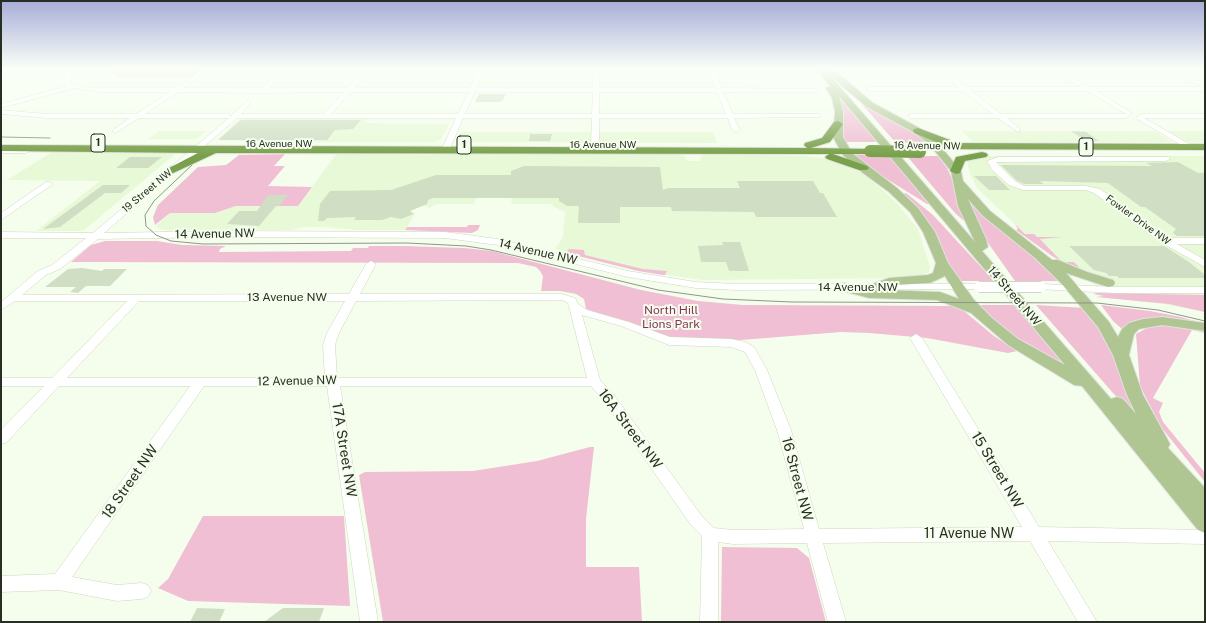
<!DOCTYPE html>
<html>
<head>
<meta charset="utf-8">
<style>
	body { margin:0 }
	#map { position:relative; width:1206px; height:623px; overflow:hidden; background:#f5feed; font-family:"Public Sans",sans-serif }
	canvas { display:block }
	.frame { position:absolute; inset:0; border:2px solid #292e24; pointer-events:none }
</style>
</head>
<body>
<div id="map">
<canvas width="1206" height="623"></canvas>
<div class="frame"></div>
</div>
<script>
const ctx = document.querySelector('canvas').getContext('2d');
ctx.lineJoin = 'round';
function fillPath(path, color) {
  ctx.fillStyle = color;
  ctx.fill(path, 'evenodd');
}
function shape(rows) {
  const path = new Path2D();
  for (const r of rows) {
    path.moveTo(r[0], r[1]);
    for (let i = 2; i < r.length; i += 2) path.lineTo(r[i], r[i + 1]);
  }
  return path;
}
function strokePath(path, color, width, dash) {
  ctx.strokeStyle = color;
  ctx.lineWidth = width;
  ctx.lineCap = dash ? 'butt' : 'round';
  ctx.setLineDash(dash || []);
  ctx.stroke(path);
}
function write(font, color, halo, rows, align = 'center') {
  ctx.font = font + ' "Public Sans",sans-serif';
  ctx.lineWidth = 4;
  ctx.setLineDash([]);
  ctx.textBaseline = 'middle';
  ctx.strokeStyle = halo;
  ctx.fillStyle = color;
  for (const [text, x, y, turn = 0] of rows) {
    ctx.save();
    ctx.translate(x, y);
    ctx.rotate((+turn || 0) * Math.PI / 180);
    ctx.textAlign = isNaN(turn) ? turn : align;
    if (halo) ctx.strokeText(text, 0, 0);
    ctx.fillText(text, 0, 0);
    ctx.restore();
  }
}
const built = shape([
	[243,118,368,119,365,123,449,124,441,139,434,142,290,142,218,140,238,120],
	[159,131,206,131,196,139,148,139],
	[962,131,1155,131,1172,142,973,142],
	[1168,131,1205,131,1205,143,1187,142],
	[460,132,713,132,717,143,456,142],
	[52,152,170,153,174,155,83,231,36,231,100,181,7,180],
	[337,153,427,155,459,153,616,153,679,154,685,156,687,161,701,161,700,157,706,154,805,156,831,159,850,166,867,176,897,203,918,229,930,267,929,272,921,277,913,278,702,280,661,274,555,249,563,237,565,211,560,210,550,204,511,204,512,198,476,198,474,204,437,204,429,208,424,205,410,211,415,214,405,230,357,230,325,227,303,227,292,230,165,230,159,229,156,226,170,213,215,213,236,206,298,206],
	[979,156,1205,156,1205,312,1163,304,1108,298,1081,272,1052,256,1025,234,977,188,969,171,967,161]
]);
const green = shape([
	[111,69,203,69,192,77,119,77,110,74],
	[838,95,878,142,846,142,843,136,843,125],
	[860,102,912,130,928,143,896,143],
	[285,154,274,166,285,166,268,186,312,187,298,206,236,206,215,213,170,213,155,225,153,217,158,205,198,167,226,165,239,155],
	[854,155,889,155,930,204,927,204,866,166],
	[907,156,938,156,947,168,955,185,966,221,963,220,955,213],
	[906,193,933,215,994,281,959,281,902,194],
	[967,198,1040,260,1060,281,1015,281,981,233],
	[1015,224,1025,234,1034,234,1037,237,1063,237,1040,239,1062,262,1074,262,1079,267,1071,267,1052,256,1016,230,1018,229],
	[468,225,480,225,478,230,472,233,405,230,407,227,467,227],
	[105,241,157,241,182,245,226,246,220,249,219,252,351,251,353,248,368,248,369,246,404,246,464,248,492,251,641,290,698,301,743,305,958,306,994,336,1017,351,1008,353,927,338,869,333,841,332,741,340,668,337,586,309,584,299,576,294,560,291,541,291,543,276,540,271,536,267,518,263,71,262,91,245],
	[569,249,584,250,585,255,643,269,667,271,665,275,663,275,638,271,566,253],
	[1097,293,1205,295,1205,312,1169,304,1096,297,1104,296,1093,294],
	[976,305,1014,305,1068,368,1018,341],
	[1036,305,1085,308,1112,350,1134,410,1130,410,1113,393],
	[1101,305,1150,311,1181,317,1205,324,1173,318,1152,318,1136,321,1122,329,1113,321],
	[1162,325,1205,331,1205,333,1192,330,1153,398,1163,403,1159,412,1163,422,1205,473,1205,482,1161,427,1140,386,1136,334,1147,328],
	[590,447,594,447,586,519,586,567,639,567,642,622,383,622,359,475,365,472,473,471,537,461],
	[203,516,344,516,350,606,188,601,158,588,168,579],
	[722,547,797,548,809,558,826,622,721,622]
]);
const building = shape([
	[479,94,506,94,503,100,500,102,475,102],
	[241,120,361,120,353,129,335,130,327,140,218,140],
	[1071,131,1086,132,1099,141,1086,141],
	[530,134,552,134,550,141,529,141],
	[130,157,162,157,148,168,116,168],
	[1178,162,1198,173,1205,173,1205,236,1177,236,1173,233,1176,229,1145,207,1141,207,1108,183,1040,181,1044,184,1024,184,1016,180,1001,165,1152,166,1146,163],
	[524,166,660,167,663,190,668,188,740,188,737,181,813,181,820,193,823,193,837,217,756,217,754,212,672,211,671,207,620,207,620,223,578,223,579,206,567,206,559,201,559,198,433,198,428,200,427,204,410,211,414,214,401,219,391,217,382,220,354,220,356,217,327,218,324,221,318,221,320,204,330,191,391,190,436,175,511,175,511,171],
	[974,176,996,176,1010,190,989,190],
	[103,185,130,185,121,193,105,193,60,227,43,229],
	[268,195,288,195,280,205,276,206,259,226,227,224,239,211,257,211],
	[722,242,740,242,749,271,729,271,726,262,701,262,698,246,723,245],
	[1069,246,1164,246,1189,262,1205,275,1205,278,1119,278,1117,276,1109,276,1106,273,1094,270],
	[82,268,102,271,104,269,127,269,110,286,86,286,78,293,70,292,76,287,45,287,68,269],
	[197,608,225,609,219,622,190,622],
	[283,608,324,608,319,622,264,622]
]);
const minor = shape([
	[68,69,74,69,69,80,71,84,83,87,98,88,175,88,204,69,211,69,183,88,262,88,283,69,290,69,269,88,348,88,365,69,371,69,354,88,470,88,479,69,485,69,476,88,593,88,593,69,599,69,599,88,716,88,708,69,714,69,722,88,818,89,818,91,816,92,723,92,733,114,818,114,821,116,820,117,734,118,740,130,736,132,732,130,728,118,599,118,599,145,595,147,591,145,592,118,463,118,449,151,445,153,441,151,456,118,237,118,104,233,222,231,445,232,498,239,628,271,696,282,736,284,979,284,983,285,984,287,983,289,736,290,696,288,628,277,498,245,445,238,222,237,98,239,60,269,46,275,22,295,349,294,366,264,371,261,376,264,360,294,562,294,575,298,578,304,587,310,629,322,670,337,731,339,745,342,754,347,767,370,791,430,819,529,1022,527,910,338,916,334,922,338,1039,527,1205,530,1205,544,1048,541,1097,622,1078,622,1030,541,823,543,846,622,828,622,807,543,733,544,718,542,718,622,700,622,702,536,691,525,604,401,591,386,340,386,378,622,360,622,327,386,204,386,72,577,117,585,142,583,148,585,151,591,148,597,142,599,117,601,59,590,1,592,1,576,55,574,190,386,59,386,6,443,1,444,1,430,44,386,1,386,1,378,52,378,127,301,15,301,1,310,1,302,38,271,52,265,86,238,1,238,1,232,93,233,229,118,139,118,115,133,113,132,113,130,130,118,47,118,1,114,1,110,47,114,136,114,170,92,98,92,74,88,1,108,1,104,67,86,63,80,68,69],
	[178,92,262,93,344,92,324,114,241,114,251,102,248,100,231,116,228,114,145,114,178,92],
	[351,92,469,92,458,114,331,114,351,92],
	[475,92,593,92,592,114,465,114,475,92],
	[599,92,717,92,726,114,599,114,599,92],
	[561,300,567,302,569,306,587,378,337,378,335,345,339,333,356,301,561,300],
	[139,301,345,301,327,333,323,345,325,378,67,378,139,301],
	[582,315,621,326,669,345,731,347,745,352,755,370,777,430,804,529,733,530,714,528,701,515,614,395,600,380,582,315],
	[936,69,943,69,966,87,1081,87,1051,69,1058,69,1089,87,1203,87,1165,69,1173,69,1205,84,1205,91,1096,91,1132,113,1126,118,1007,118,1020,129,1020,131,1018,132,998,118,911,118,908,116,911,114,993,114,963,91,869,91,866,89,869,87,959,87,936,69],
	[971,91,1087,91,1126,114,1001,114,971,91],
	[1141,114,1205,114,1205,118,1144,118,1191,145,1191,149,1188,149,1137,119,1137,117,1141,114],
	[1,149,26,149,30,151,26,153,1,153,1,149],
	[998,157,1169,157,1170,159,1166,161,996,162,1015,181,1024,186,1086,186,1100,189,1167,238,1205,238,1205,244,1177,244,1205,260,1205,267,1162,243,1094,193,1086,190,1023,190,1009,185,992,170,987,161,998,157],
	[46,182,49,182,53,184,1,220,1,213,46,182],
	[1041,284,1115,287,1205,287,1205,293,1115,293,1037,289,1036,287,1041,284]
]);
const major = shape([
	[816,69,824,69,975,242,958,206,951,171,930,145,915,133,867,107,827,73,827,69,833,69,873,103,921,129,936,141,961,171,963,181,990,211,1052,260,1058,260,1087,272,1113,280,1115,283,1113,286,1108,287,1066,273,1109,322,1118,337,1122,329,1129,323,1143,319,1162,317,1205,323,1205,331,1162,325,1139,329,1134,334,1129,355,1143,395,1170,444,1168,448,1205,488,1205,533,1198,530,1082,386,1074,385,1008,345,971,313,937,300,869,298,839,290,837,287,839,284,844,283,873,290,870,287,872,284,889,278,928,275,933,273,936,263,923,232,910,212,889,192,859,170,843,155,833,137,835,112,832,98,826,88,830,86,816,69],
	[839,96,1065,365,1018,339,993,319,974,300,948,263,935,232,918,208,897,188,852,153,843,137,843,112,839,96],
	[968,199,982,215,1035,258,1061,283,1098,327,1113,355,1127,395,1136,414,1123,399,1117,397,1111,399,982,251,988,247,986,239,968,199],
	[945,276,959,299,940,292,881,290,896,285,930,283,945,276]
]);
const highway = shape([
	[838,121,843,124,830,142,811,148,874,149,875,151,870,154,833,154,867,166,869,168,867,170,859,170,827,159,825,157,829,154,216,153,171,174,167,173,165,171,167,169,198,153,1,151,1,145,807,148,804,145,805,143,822,138,834,122,838,121],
	[918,128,950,140,951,143,1205,144,1205,150,915,149,910,146,911,144,939,143,914,133,913,131,914,129,918,128],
	[982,152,986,153,988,155,986,157,965,161,960,173,956,174,950,171,956,157,982,152]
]);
const tram = shape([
	[1,137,50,138],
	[192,165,154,201,145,215,146,226,156,235,171,241,203,244,407,243,466,246,491,250,658,290,723,299,792,302,1097,303,1158,310,1205,321]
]);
const minorBridge = shape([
	[979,287,1041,287]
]);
const highwayBridge = shape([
	[870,151,920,152]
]);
const farStreetnames = [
	["16 Avenue NW",279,144],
	["16 Avenue NW",603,145],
	["16 Avenue NW",927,146,1],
	["19 Street NW",147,191,-40],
	["Fowler Drive NW",1138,220,36]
];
const shields = [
	[98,143,14],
	[464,145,14],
	[1086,147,14]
];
const shieldNames = [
	["1",98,143],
	["1",464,145],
	["1",1086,147]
];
const streetNames = [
	["14 Avenue NW",215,234,-1],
	["14 Avenue NW",538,252,13],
	["14 Avenue NW",858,287],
	["14 Street NW",1014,296,49],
	["13 Avenue NW",287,297],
	["12 Avenue NW",297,381,-1]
];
const parkNames = [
	["North Hill",671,310],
	["Lions Park",671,324]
];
const nearStreetnames = [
	["16A Street NW",630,429,53],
	["17A Street NW",344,450,81],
	["15 Street NW",997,470,59],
	["16 Street NW",797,479,75],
	["18 Street NW",130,482,-55],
	["11 Avenue NW",969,534]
];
fillPath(built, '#e8f9d7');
fillPath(green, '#f0bfd4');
fillPath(building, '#d0dec3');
strokePath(minor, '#cad8bd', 1);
strokePath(major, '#e1e2e0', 2);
strokePath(highway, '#e1e2e0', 2);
fillPath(minor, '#fff');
fillPath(major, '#afc693');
fillPath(highway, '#79a04b');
strokePath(tram, '#8f9689', 1);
strokePath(minorBridge, '#cad8bd', 12, []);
strokePath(highwayBridge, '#e1e2e0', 12, []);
strokePath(minorBridge, '#fff', 10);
strokePath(highwayBridge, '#79a04b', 12);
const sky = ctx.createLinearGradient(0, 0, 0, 156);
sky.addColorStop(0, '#a7add8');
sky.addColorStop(0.44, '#fafff7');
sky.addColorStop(1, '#fafff700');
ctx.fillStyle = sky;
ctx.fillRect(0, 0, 1206, 156);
write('10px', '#292e24', '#f5feed', farStreetnames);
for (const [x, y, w] of shields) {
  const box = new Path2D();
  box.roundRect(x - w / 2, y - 9, w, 18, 3);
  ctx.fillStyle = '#f5feed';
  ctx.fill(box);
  strokePath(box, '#292e24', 1);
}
write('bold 11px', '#292e24', null, shieldNames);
write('12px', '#292e24', '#f5feed', streetNames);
write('12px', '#86355f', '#f5feed', parkNames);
write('14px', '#292e24', '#f5feed', nearStreetnames);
</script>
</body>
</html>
